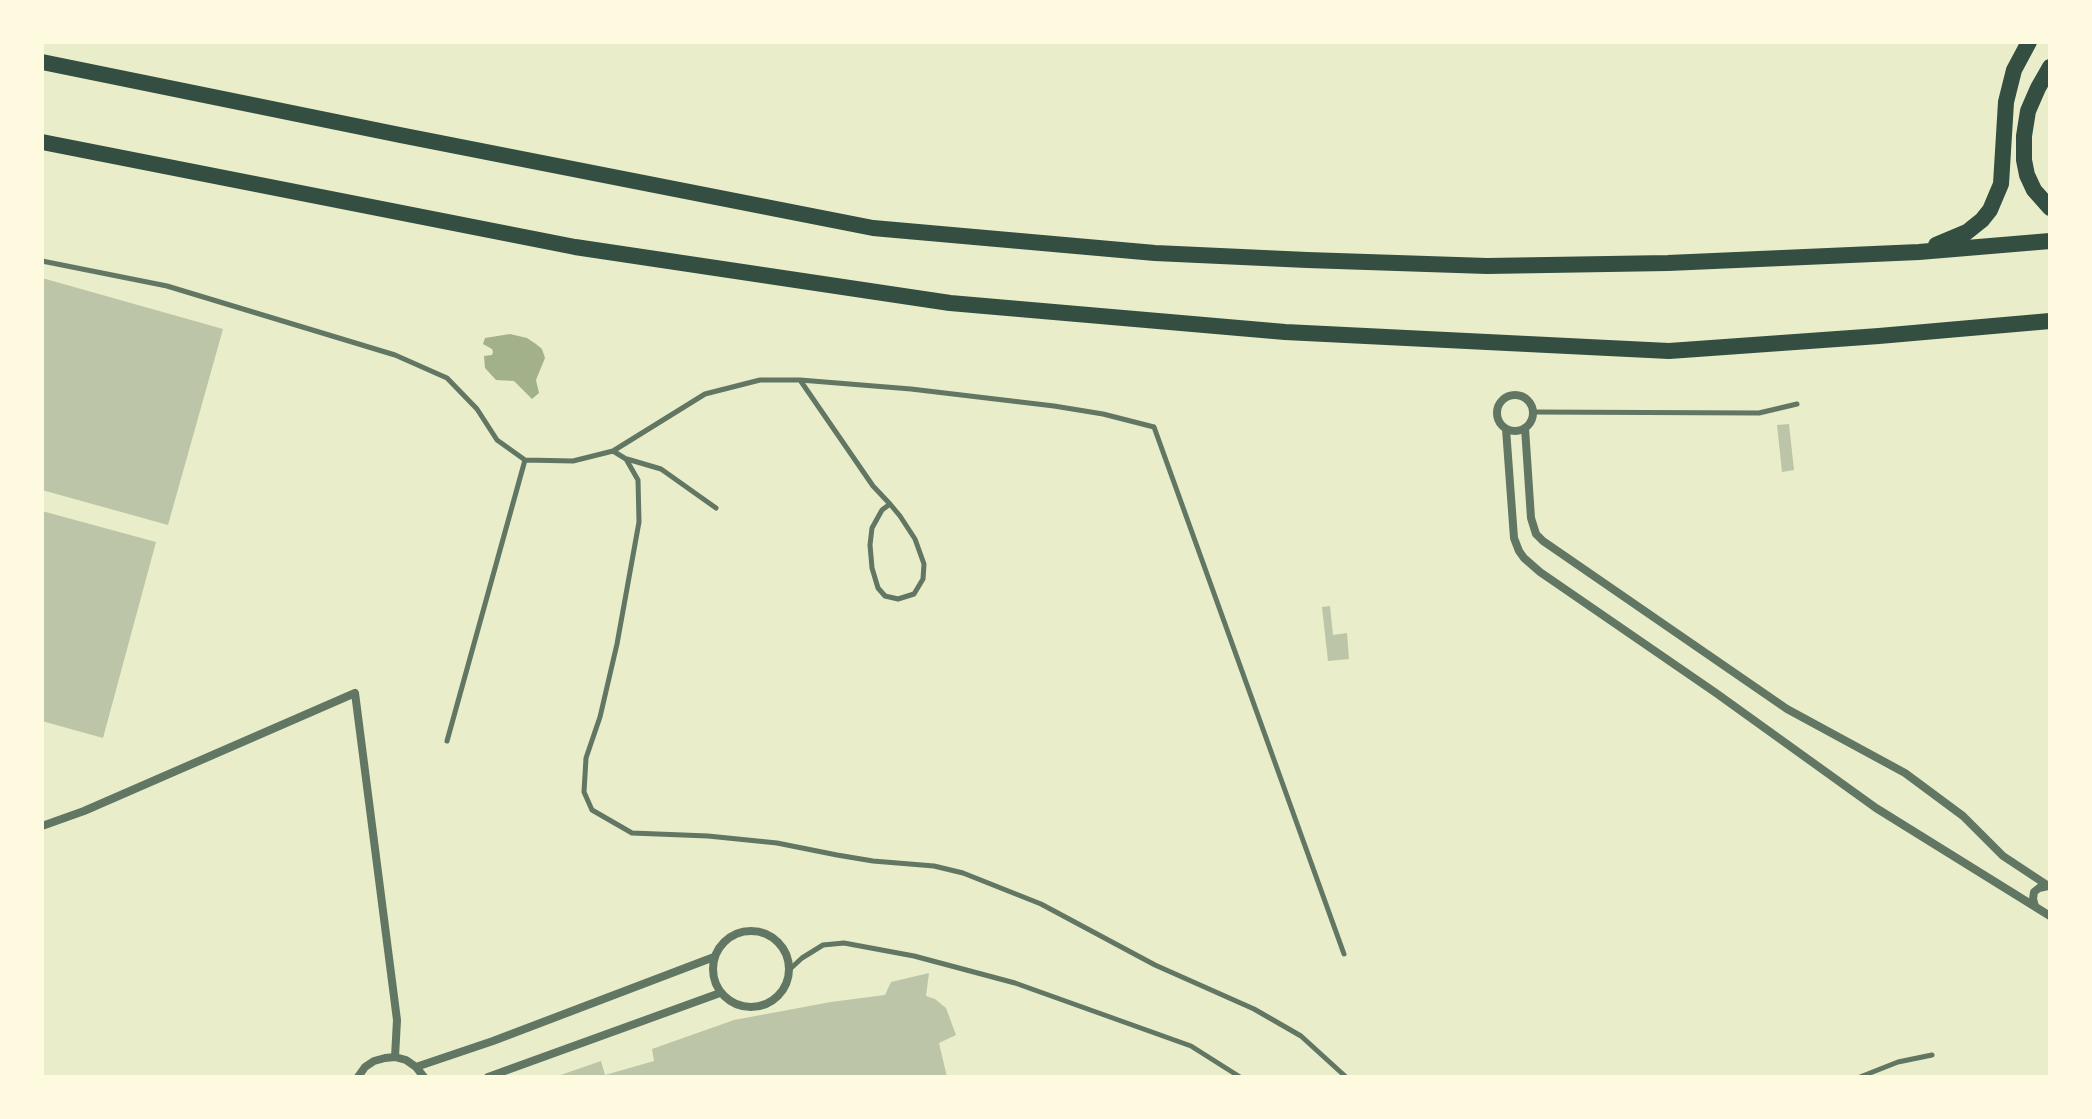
<!DOCTYPE html>
<html>
<head>
<meta charset="utf-8">
<style>
	body { margin:0 }
	#map { position:relative; width:2092px; height:1119px; overflow:hidden; background:#e9edc9; font-family:"Public Sans",sans-serif }
	canvas { display:block }
	.frame { position:absolute; inset:0; border:44px solid #fefae0; pointer-events:none }
</style>
</head>
<body>
<div id="map">
<canvas width="2092" height="1119"></canvas>
<div class="frame"></div>
</div>
<script>
const ctx = document.querySelector('canvas').getContext('2d');
ctx.lineJoin = 'round';
function fillPath(path, color) {
  ctx.fillStyle = color;
  ctx.fill(path, 'evenodd');
}
function shape(rows) {
  const path = new Path2D();
  for (const r of rows) {
    if (r.length === 3) {
      path.moveTo(r[0] + r[2], r[1]);
      path.arc(r[0], r[1], r[2], 0, 2 * Math.PI);
      continue;
    }
    path.moveTo(r[0], r[1]);
    for (let i = 2; i < r.length; i += 2) path.lineTo(r[i], r[i + 1]);
  }
  return path;
}
function strokePath(path, color, width, dash) {
  ctx.strokeStyle = color;
  ctx.lineWidth = width;
  ctx.lineCap = dash ? 'butt' : 'round';
  ctx.setLineDash(dash || []);
  ctx.stroke(path);
}
const water = shape([
	[510,334,527,338,536,344,542,349,545,358,536,380,539,393,532,399,514,381,496,380,485,368,484,356,492,355,493,352,492,349,483,344,485,338]
]);
const building = shape([
	[42,278,223,329,168,525,42,490],
	[1789,424,1794,470,1782,472,1777,425],
	[42,511,156,542,103,738,42,721],
	[1330,606,1333,635,1347,633,1349,659,1328,661,1322,607],
	[929,973,926,996,935,999,946,1008,956,1035,939,1043,947,1077,555,1077,601,1061,605,1075,654,1061,652,1049,734,1020,831,1002,885,995,891,982]
]);
const service = shape([
	[42,261,167,286,395,355,447,378,477,409,497,440,525,460,573,461,613,451,626,459,638,480,639,522,617,644,600,717,586,758,584,792,592,810,632,833,708,836,777,843,837,855,873,861,934,866,963,873,1041,904,1155,965,1254,1009,1301,1036,1346,1077],
	[800,380,911,389,1054,406,1103,414,1154,427,1344,954],
	[1533,412,1759,413,1797,404],
	[613,451,705,394,760,380,800,380,873,486,890,504,900,516,915,539,924,564,923,579,914,594,898,599,885,596,878,588,872,568,870,545,872,528,882,510,890,504],
	[627,459,661,469,716,508],
	[447,741,525,460],
	[789,970,802,958,823,945,844,943,914,956,1015,983,1191,1046,1240,1077],
	[1860,1077,1898,1062,1932,1055]
]);
const minor = shape([
	[1515,413,18],
	[1525,428,1531,518,1536,534,1543,541,1787,709,1905,773,1963,816,2003,856,2050,887],
	[1506,429,1514,538,1519,551,1524,558,1540,572,1716,693,1876,808,2050,916],
	[42,826,84,811,355,693,397,1020,395,1057],
	[2035,906,2033,899,2034,892,2039,888,2048,886],
	[751,969,38],
	[416,1067,493,1041,714,957],
	[358,1077,365,1067,374,1061,385,1058,395,1057,406,1060,416,1067,424,1077],
	[488,1077,720,993]
]);
const secondary = shape([
	[42,62,400,135,873,228,1155,253,1307,260,1487,266,1668,263,1919,252,2050,241],
	[2050,67,2038,88,2028,111,2024,136,2024,160,2027,175,2034,190,2050,208],
	[42,142,575,247,950,303,1285,332,1669,351,1879,336,2050,321],
	[1936,245,1967,232,1982,220,1990,210,2001,184,2006,102,2014,70,2029,42]
]);
fillPath(water, '#a3b18a');
fillPath(building, '#bcc5a7');
strokePath(service, '#617663', 5);
strokePath(minor, '#617663', 8);
strokePath(secondary, '#344e41', 16);
</script>
</body>
</html>
